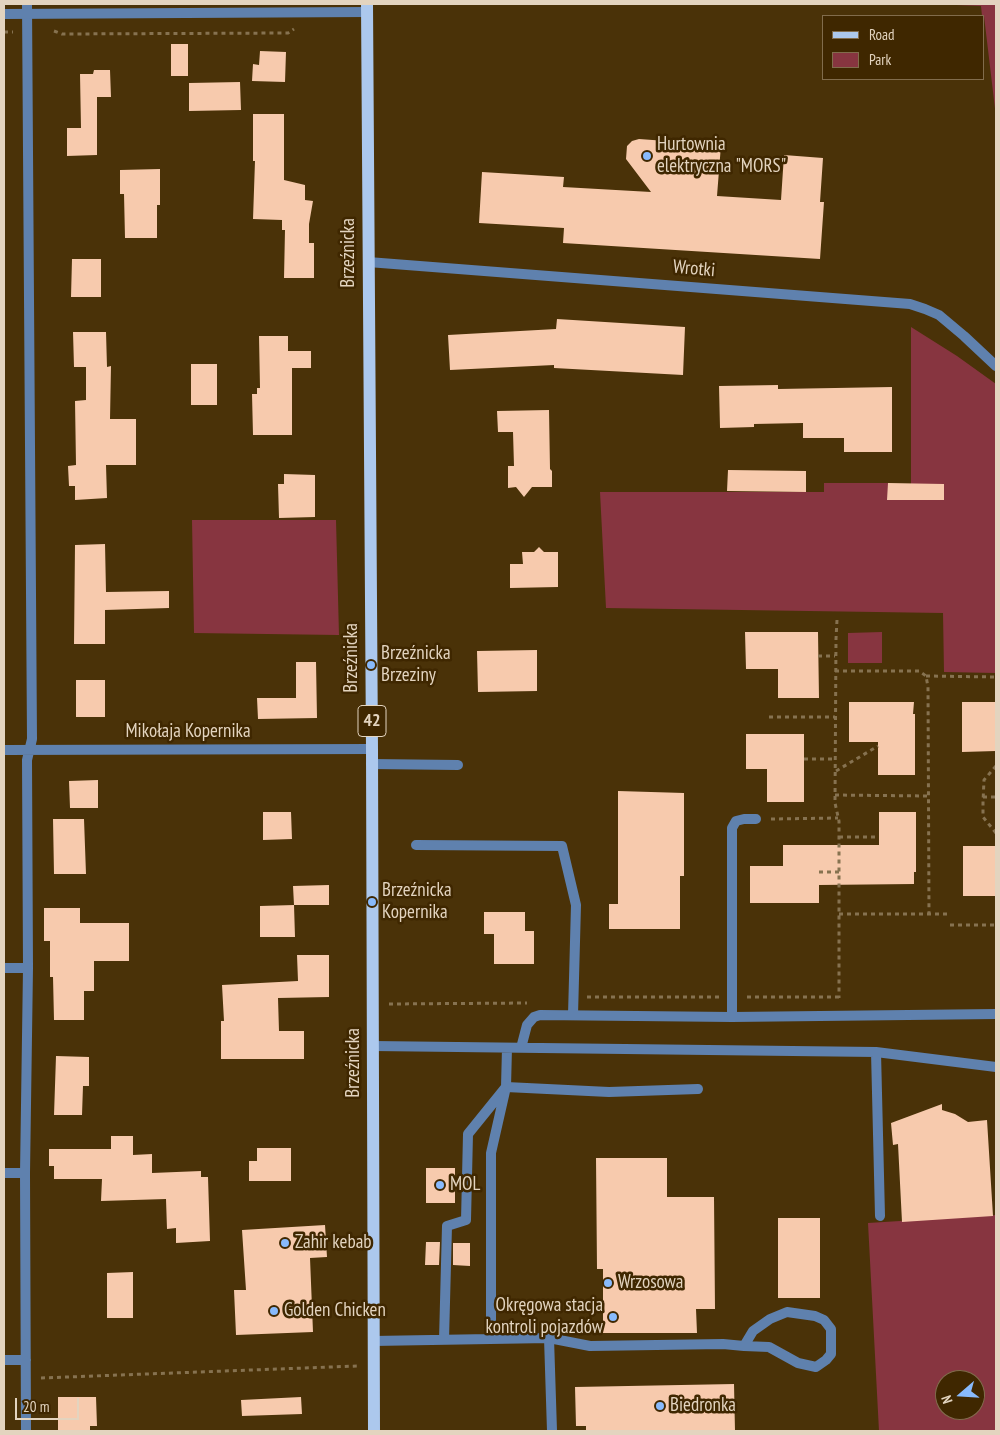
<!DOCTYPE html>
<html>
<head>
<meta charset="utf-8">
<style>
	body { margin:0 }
	#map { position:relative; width:1000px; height:1435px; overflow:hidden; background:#4a3208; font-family:"PT Sans Narrow",sans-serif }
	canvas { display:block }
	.frame { position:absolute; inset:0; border:5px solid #e3d4bf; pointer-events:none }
	.legend { position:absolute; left:822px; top:15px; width:162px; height:65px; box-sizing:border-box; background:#3f2700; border:1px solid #816c4c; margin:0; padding:6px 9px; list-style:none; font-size:15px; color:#e3d4bf }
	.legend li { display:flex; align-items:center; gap:10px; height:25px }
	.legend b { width:25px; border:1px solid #816c4c }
	.north { position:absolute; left:935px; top:1370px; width:50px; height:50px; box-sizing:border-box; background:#3f2700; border:1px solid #816c4c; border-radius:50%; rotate:251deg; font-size:14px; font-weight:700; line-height:20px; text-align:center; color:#e3d4bf }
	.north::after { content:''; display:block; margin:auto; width:18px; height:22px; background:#88bafc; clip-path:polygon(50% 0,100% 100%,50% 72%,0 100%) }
	.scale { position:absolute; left:15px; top:1398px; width:64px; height:22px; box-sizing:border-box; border:2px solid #e3d4bf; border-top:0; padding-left:6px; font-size:15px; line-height:18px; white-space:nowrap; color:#e3d4bf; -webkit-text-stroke:4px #3f2700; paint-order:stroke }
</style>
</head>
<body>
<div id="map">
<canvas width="1000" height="1435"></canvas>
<div class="frame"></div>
<ul class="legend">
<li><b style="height:6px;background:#acc8ed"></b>Road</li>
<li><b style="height:14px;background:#873540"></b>Park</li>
</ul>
<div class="north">N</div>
<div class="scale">20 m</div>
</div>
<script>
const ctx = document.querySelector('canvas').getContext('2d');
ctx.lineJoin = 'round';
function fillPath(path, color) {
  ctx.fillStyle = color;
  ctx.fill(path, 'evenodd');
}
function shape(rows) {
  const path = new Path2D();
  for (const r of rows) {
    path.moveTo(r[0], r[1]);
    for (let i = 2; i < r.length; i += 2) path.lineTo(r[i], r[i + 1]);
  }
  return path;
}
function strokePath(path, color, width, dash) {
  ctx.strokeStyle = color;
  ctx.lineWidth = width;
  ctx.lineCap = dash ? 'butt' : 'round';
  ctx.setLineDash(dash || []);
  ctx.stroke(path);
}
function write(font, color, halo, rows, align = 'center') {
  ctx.font = font + ' "PT Sans Narrow",sans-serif';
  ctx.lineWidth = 5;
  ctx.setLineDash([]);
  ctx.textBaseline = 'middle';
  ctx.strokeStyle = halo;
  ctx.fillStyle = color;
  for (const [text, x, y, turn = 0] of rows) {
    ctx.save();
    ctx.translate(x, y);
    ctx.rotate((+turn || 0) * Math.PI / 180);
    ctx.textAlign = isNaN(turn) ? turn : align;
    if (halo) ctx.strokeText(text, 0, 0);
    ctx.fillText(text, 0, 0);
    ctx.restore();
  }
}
const green = shape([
	[932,4,996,4,996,117,984,16,982,16,981,6],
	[911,327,957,356,996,384,996,673,944,672,943,613,606,608,600,492,824,492,824,483,888,483,888,500,944,500,944,484,911,484],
	[192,520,336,520,339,635,194,633],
	[882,632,882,663,848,663,848,633],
	[996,1215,996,1431,879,1431,868,1223],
	[945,1380,975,1380,975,1410,945,1410]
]);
const building = shape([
	[171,44,188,44,188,76,171,76],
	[260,51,286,52,285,82,252,81,253,64,259,65],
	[94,70,110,70,111,97,97,97,97,155,67,156,67,128,81,128,80,74,93,74],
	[240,82,241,110,189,111,189,83],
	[253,114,284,114,284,180,305,185,305,200,313,201,309,224,309,243,314,243,314,278,284,278,285,230,282,230,282,220,253,219,255,161,253,161],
	[639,139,721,145,717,196,781,200,784,155,823,158,820,202,824,202,820,259,563,243,564,228,479,223,482,172,564,177,563,187,651,192,626,159,627,146,632,141],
	[160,169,160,205,157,205,157,238,125,238,124,194,120,194,120,170],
	[72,259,101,259,101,297,71,297],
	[557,319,685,327,683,375,554,368,554,365,450,370,448,335,556,329],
	[73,332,106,332,107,367,111,366,110,419,136,419,136,465,106,465,107,498,75,500,75,486,69,486,68,466,76,465,75,401,86,400,86,367,74,367],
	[259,336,288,336,288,351,311,351,311,368,292,368,292,435,253,435,252,394,257,394,257,388,260,388],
	[191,364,217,364,217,405,191,405],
	[778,385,778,389,892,387,892,452,844,452,844,438,803,438,803,423,754,424,754,427,720,428,719,386],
	[549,410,550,469,552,471,552,487,532,487,524,497,516,487,508,488,508,466,514,466,513,432,498,432,497,411],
	[728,470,806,471,806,492,727,491],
	[284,474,315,475,315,517,279,518,278,484,284,484],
	[888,483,944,484,944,500,887,500],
	[105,544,106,592,169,591,169,608,105,610,105,644,74,644,75,545],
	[539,547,544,552,558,552,558,587,510,588,510,564,523,564,522,552,534,552],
	[745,632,818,632,819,698,778,698,778,669,746,669],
	[537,650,537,691,478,692,477,651],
	[296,662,316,662,317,718,258,719,257,698,296,698],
	[76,680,105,680,105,717,76,717],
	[849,702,914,702,913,714,915,714,915,775,878,775,878,742,849,742],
	[962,702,996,702,996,751,962,752],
	[746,734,804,734,804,802,767,802,767,769,746,769],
	[98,780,98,808,70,808,69,781],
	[618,791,684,793,684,876,680,876,680,929,609,929,609,904,618,904],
	[263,812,291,812,292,839,263,840],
	[879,812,916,812,916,872,914,872,914,884,819,885,819,903,750,903,750,866,783,866,783,845,879,845],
	[53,819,84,819,86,874,54,874],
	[963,846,996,846,996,896,963,896],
	[329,885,329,905,294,905,293,886],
	[294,905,295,937,260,937,260,906],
	[44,908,80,908,80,923,129,923,129,961,94,961,94,991,84,991,84,1020,54,1020,53,977,50,977,50,941,44,941],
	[484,912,525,912,525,931,534,931,534,964,494,964,494,934,484,934],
	[297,955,329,955,329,997,278,998,279,1031,304,1031,304,1059,221,1059,221,1021,224,1021,222,985,298,981],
	[56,1056,89,1057,89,1086,83,1086,82,1115,54,1115],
	[942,1104,942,1110,955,1114,968,1122,987,1120,993,1216,902,1222,898,1144,893,1145,891,1123],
	[111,1136,133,1136,133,1155,152,1154,152,1173,201,1171,201,1177,208,1177,210,1241,176,1243,176,1228,167,1229,166,1199,101,1201,102,1179,54,1179,54,1166,49,1166,49,1149,111,1149],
	[257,1148,291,1148,291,1181,249,1181,249,1161,257,1161],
	[596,1158,667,1158,667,1197,714,1197,715,1309,696,1309,697,1333,603,1333,603,1269,597,1269],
	[426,1168,455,1168,455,1203,426,1203],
	[778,1218,820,1218,820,1298,778,1298],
	[325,1225,327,1257,310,1258,313,1332,236,1335,234,1290,246,1290,242,1230],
	[426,1242,440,1242,439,1265,425,1265],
	[453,1243,470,1243,470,1266,453,1265],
	[133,1272,133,1318,107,1318,107,1273],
	[734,1384,735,1431,586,1431,586,1426,576,1426,575,1387],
	[58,1397,96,1397,97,1426,90,1426,90,1431,58,1431],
	[301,1397,302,1414,242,1416,241,1400]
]);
const path = shape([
	[54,31,62,34,288,33,294,29],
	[4,32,13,32],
	[837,620,836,639,835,803,839,821,839,998],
	[818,656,835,656],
	[835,671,919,671,926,676,928,687,929,914],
	[926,676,996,677],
	[769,717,835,717],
	[804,759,835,759],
	[996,766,984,780,983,802,983,817,996,833],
	[836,771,878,746],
	[835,795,929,796],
	[983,797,996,797],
	[771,819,838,818],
	[839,837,879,837],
	[819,872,839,872],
	[839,914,950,914],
	[950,925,996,925],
	[587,997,719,997],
	[747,997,839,997],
	[389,1004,527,1003],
	[41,1378,357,1366]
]);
const service = shape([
	[371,764,458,765],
	[416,845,562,846,576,905,573,1015],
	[732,1017,732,828,736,821,744,819,756,819],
	[373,1046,876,1052,996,1067],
	[521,1048,527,1025,534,1017,540,1015,732,1017,996,1014],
	[876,1052,880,1216],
	[549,1338,552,1431],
	[491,1339,491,1153,506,1087,507,1048],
	[444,1340,447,1226,466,1220,468,1134,506,1087,609,1092,698,1089],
	[373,1341,549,1338,590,1346,723,1344,744,1346,769,1347,798,1363,816,1367,826,1360,831,1354,831,1329,824,1320,815,1316,787,1312,770,1319,753,1331,744,1346]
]);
const minor = shape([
	[368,262,910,304,925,309,939,315,964,336,996,366],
	[4,750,372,749],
	[4,968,28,968],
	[4,1173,25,1173],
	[4,1360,26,1360],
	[26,1431,25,1173,28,968,27,760,32,739,27,4]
]);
const tertiary = shape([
	[4,14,367,12]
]);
const primary = shape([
	[367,4,372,749,374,1431]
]);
const markers = [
	[647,156,5,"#88bafc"],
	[371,665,5,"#88bafc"],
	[372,902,5,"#88bafc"],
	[440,1185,5,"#88bafc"],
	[285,1243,5,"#88bafc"],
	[608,1283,5,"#88bafc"],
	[274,1311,5,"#88bafc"],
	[613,1317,5,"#88bafc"],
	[660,1406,5,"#88bafc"]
];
const shields = [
	[372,721,28]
];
const shieldNames = [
	["42",372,721]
];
const poiNames = [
	["Hurtownia",657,145],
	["elektryczna \"MORS\"",657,167],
	["Brzeźnicka",381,654],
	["Brzeziny",381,676],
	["Brzeźnicka",382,891],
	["Kopernika",382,913],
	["MOL",450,1185],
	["Zahir kebab",295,1243],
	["Wrzosowa",618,1283],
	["Okręgowa stacja",603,1306,"right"],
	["kontroli pojazdów",603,1328,"right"],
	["Golden Chicken",284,1311],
	["Biedronka",670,1406]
];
const streetNames = [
	["Brzeźnicka",349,253,-90],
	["Wrotki",694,269,5],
	["Brzeźnicka",352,658,-90],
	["Mikołaja Kopernika",188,732],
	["Brzeźnicka",354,1063,-90]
];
fillPath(green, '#873540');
fillPath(building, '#f7caad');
strokePath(path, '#867250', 3, [4, 4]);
strokePath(service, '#5f81ae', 10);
strokePath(minor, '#5f81ae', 10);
strokePath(tertiary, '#5f81ae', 10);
strokePath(primary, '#acc8ed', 12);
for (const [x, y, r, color] of markers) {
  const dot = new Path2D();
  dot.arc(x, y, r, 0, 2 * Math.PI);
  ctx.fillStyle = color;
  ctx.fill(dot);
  strokePath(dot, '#3f2700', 2);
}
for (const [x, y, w] of shields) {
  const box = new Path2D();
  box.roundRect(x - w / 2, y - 15.5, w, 31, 4);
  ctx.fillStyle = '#3f2700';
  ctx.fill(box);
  strokePath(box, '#e3d4bf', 1);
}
write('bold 18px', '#e3d4bf', null, shieldNames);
write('19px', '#e3d4bf', '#3f2700', poiNames, 'left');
write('19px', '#e3d4bf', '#3f2700', streetNames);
</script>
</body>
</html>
